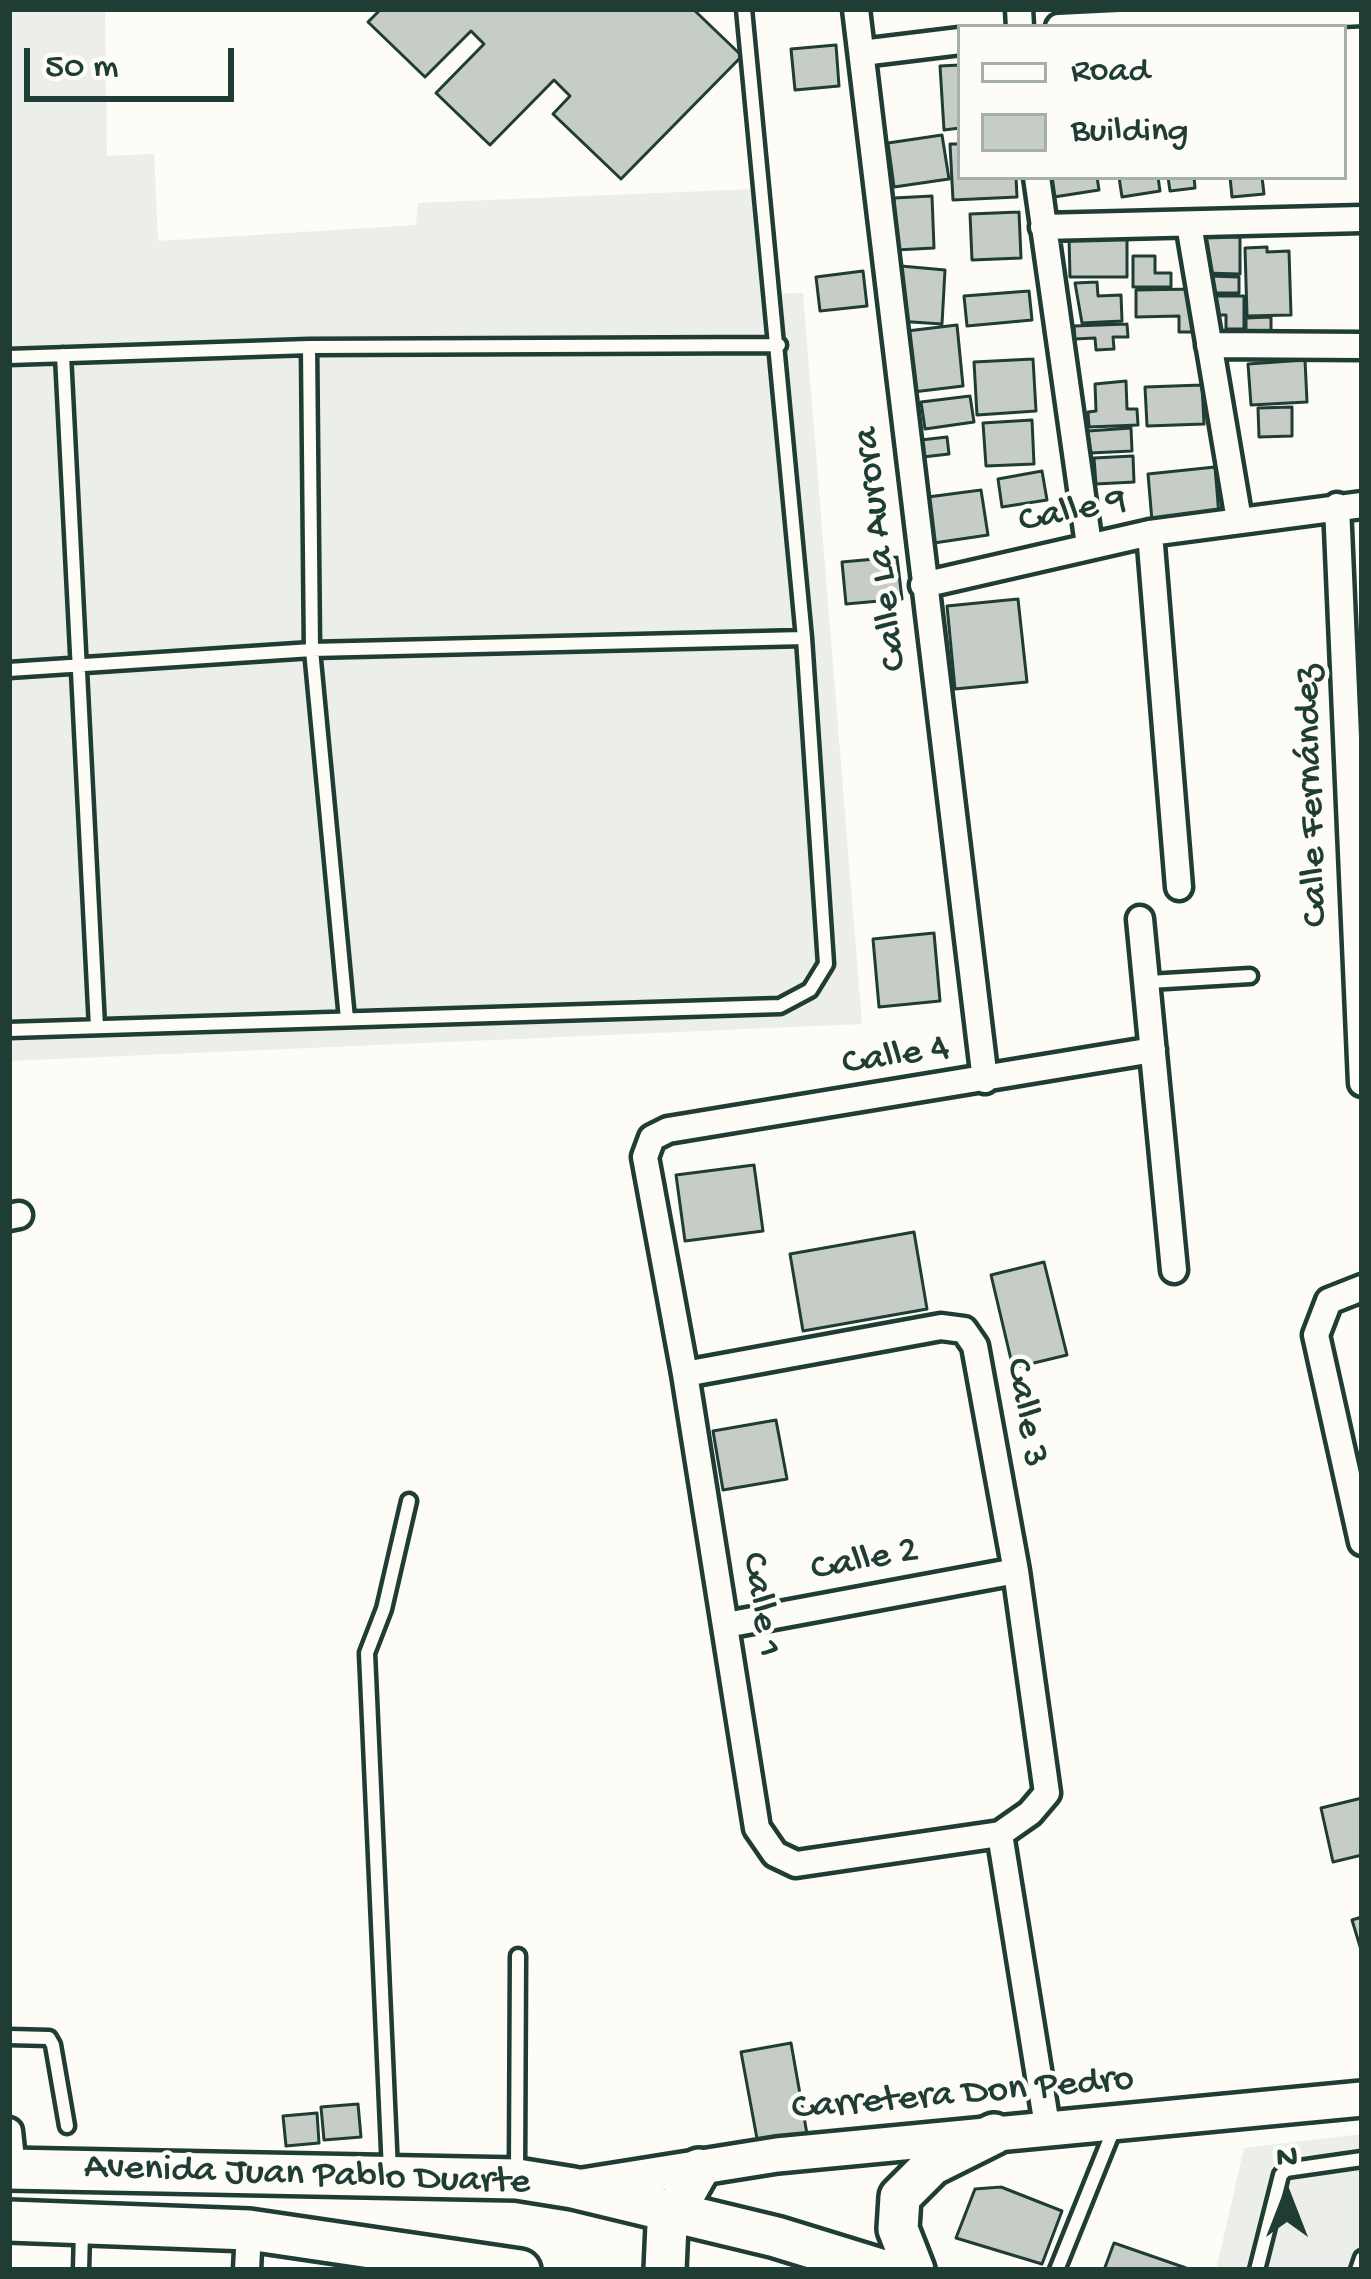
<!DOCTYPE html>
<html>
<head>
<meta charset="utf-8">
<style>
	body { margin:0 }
	#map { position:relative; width:1371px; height:2279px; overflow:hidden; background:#fdfcf7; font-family:"Gochi Hand",sans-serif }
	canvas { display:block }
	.frame { position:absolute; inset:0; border:12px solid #1f3d34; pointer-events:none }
	.legend { position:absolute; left:957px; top:24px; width:390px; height:156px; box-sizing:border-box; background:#fdfcf7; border:3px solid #a4b0a9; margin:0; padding:15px 21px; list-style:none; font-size:36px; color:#1f3d34 }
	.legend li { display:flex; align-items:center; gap:24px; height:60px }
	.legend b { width:60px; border:3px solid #a4b0a9 }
	.north { position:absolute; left:1227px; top:2135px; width:120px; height:120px; -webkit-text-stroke:9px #fdfcf7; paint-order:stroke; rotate:0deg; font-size:33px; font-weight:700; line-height:48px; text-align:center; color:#1f3d34 }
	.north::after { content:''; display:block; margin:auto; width:42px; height:54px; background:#1f3d34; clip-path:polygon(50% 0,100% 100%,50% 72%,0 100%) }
	.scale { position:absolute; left:24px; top:48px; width:210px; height:54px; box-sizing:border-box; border:6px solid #1f3d34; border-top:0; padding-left:15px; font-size:36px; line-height:42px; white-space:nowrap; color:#1f3d34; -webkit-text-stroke:9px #fdfcf7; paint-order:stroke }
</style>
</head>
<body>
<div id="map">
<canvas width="1371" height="2279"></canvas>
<div class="frame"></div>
<ul class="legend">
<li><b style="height:15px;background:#fdfcf7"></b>Road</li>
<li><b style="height:33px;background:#c6cdc7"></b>Building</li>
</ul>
<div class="north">N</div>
<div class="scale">50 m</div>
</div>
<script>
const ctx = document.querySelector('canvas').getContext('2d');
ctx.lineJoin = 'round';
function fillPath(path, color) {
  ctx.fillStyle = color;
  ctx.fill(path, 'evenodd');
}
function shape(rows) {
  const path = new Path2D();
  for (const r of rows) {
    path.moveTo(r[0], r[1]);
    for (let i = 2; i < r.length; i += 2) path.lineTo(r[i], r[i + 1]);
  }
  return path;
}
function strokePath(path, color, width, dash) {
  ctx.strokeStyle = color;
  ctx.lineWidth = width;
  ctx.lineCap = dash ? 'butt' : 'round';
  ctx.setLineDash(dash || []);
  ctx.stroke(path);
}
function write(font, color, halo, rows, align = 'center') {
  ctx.font = font + ' "Gochi Hand",sans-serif';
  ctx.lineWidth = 9;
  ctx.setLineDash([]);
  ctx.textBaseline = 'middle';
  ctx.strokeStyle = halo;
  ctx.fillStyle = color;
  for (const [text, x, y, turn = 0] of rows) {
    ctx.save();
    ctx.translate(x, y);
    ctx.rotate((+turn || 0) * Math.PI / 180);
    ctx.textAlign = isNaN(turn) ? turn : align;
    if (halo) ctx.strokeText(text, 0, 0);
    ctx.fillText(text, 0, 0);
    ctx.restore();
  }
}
const built = shape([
	[9,9,105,9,107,156,154,154,158,241,416,225,418,203,756,189,762,294,803,293,862,1024,9,1061],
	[1362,2134,1362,2270,1216,2270,1244,2148]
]);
const building = shape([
	[381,9,693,9,742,56,621,179,553,114,570,96,554,80,490,145,436,93,484,44,471,31,425,77,368,22,381,9],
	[836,45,839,86,795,90,791,49,836,45],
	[960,65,960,128,944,130,940,66,960,65],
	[942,135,949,179,894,187,888,143,942,135],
	[950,144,960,144,960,177,1016,177,1017,197,953,200,950,144],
	[1051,177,1097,177,1099,190,1054,197,1051,177],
	[1119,177,1158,177,1160,191,1122,197,1119,177],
	[1168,177,1194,177,1195,188,1170,191,1168,177],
	[1230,177,1262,177,1264,194,1232,197,1230,177],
	[932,196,934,248,896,250,894,198,932,196],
	[1019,212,1021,258,972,260,970,214,1019,212],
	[1205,236,1240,237,1240,274,1205,273,1205,236],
	[1069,237,1127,237,1127,277,1070,277,1069,237],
	[1267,247,1267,252,1289,251,1291,315,1247,316,1245,248,1267,247],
	[1133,256,1155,256,1155,273,1171,273,1171,287,1133,287,1133,256],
	[901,266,945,270,942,324,897,321,901,266],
	[863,271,867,306,820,311,816,277,863,271],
	[1209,276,1239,277,1239,293,1209,293,1209,276],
	[1097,282,1098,296,1121,295,1122,321,1082,323,1075,283,1097,282],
	[1195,289,1196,332,1179,332,1179,316,1136,317,1136,290,1195,289],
	[1029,291,1032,320,967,326,964,296,1029,291],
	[1215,296,1244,296,1244,329,1226,329,1226,315,1215,315,1215,296],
	[1271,317,1271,332,1229,332,1246,330,1246,318,1271,317],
	[1127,324,1128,337,1113,337,1114,349,1096,350,1095,338,1075,339,1074,326,1127,324],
	[957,325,963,386,913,392,907,331,957,325],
	[1033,359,1036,411,977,415,974,362,1033,359],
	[1305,360,1307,402,1251,405,1248,364,1305,360],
	[1126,381,1127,409,1137,409,1138,425,1089,427,1088,412,1096,411,1095,384,1126,381],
	[1202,385,1204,424,1147,426,1145,387,1202,385],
	[970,396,974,422,925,429,921,402,970,396],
	[1292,407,1292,436,1259,437,1258,408,1292,407],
	[1032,420,1034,464,986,466,983,423,1032,420],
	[1131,428,1132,451,1090,453,1088,431,1131,428],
	[947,437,949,454,923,457,921,440,947,437],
	[1133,456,1134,482,1096,484,1094,458,1133,456],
	[1215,467,1219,515,1152,521,1148,474,1215,467],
	[1042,471,1047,500,1002,507,998,479,1042,471],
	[981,490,988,535,934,543,928,497,981,490],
	[897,557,902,599,846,604,842,562,897,557],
	[1018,599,1027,682,955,689,947,606,1018,599],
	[934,933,940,1001,879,1007,873,939,934,933],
	[754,1165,763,1231,685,1241,676,1175,754,1165],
	[914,1232,927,1309,803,1331,790,1254,914,1232],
	[1044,1262,1067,1355,1013,1368,991,1275,1044,1262],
	[776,1420,787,1479,723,1490,713,1431,776,1420],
	[1362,1798,1362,1855,1333,1862,1321,1808,1362,1798],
	[1362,1917,1362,1953,1352,1920,1362,1917],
	[791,2043,807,2134,758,2144,741,2052,791,2043],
	[358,2104,361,2137,324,2140,321,2107,358,2104],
	[317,2113,319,2143,286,2146,283,2116,317,2113],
	[1001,2187,1062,2211,1042,2264,956,2238,975,2189,1001,2187],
	[1114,2243,1186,2268,1185,2270,1104,2270,1114,2243]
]);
const lane = shape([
	[309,347,312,650,347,1019],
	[63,355,97,1027],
	[9,357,309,347,779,345],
	[9,670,312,650,804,638],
	[1149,982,1250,976],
	[9,1030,780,1006,810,990,826,964,804,638,744,9],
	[9,2037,49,2038,53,2045,67,2126],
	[390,2171,367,1653,384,1609,409,1501],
	[517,2172,518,1956],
	[81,2270,82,2231],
	[1057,2270,1115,2126],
	[1257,2270,1281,2175,1286,2170,1362,2159],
	[1358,2270,1362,2258]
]);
const street = shape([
	[856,9,985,1080],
	[1019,9,1020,27],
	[1059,27,1362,12],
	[862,53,960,41],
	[1037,177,1089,545],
	[1189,224,1239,520],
	[1043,227,1362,219],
	[1209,345,1362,346],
	[1337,506,1362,1083],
	[1150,533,1179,887],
	[923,585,1150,533,1362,505],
	[1140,919,1174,1270],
	[9,1217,19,1215],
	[1362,1288,1329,1301,1316,1335,1362,1542],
	[685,1374,941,1327,964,1330,975,1346,1016,1571,1047,1793,1030,1813,1000,1834,796,1864,775,1854,757,1828,685,1374,645,1157,652,1138,668,1130,1153,1050],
	[726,1625,1016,1571],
	[1000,1834,1048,2132],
	[9,2131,13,2169],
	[247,2270,249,2230]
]);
const secondary = shape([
	[583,2186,777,2155,1362,2099]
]);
const primary = shape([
	[9,2169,517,2179,573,2188,776,2237,883,2270],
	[9,2221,249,2230,520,2270],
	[665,2270,667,2225,699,2169],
	[914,2270,898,2229,900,2197,932,2165,994,2134]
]);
const streetNames = [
	["Calle 9",1073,513,-12],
	["Calle La Aurora",883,549,-97],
	["Calle Fernández",1314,796,-92],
	["Calle 4",896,1058,-9],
	["Calle 3",1024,1413,80],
	["Calle 2",865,1562,-11],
	["Calle 1",759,1605,81],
	["Carretera Don Pedro",963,2096,-5],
	["Avenida Juan Pablo Duarte",307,2177,2]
];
fillPath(built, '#eceee9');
fillPath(building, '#c6cdc7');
strokePath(building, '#1f3d34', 3);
strokePath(lane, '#1f3d34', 21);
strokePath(street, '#1f3d34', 33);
strokePath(secondary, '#1f3d34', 42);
strokePath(primary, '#1f3d34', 48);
strokePath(lane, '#fdfcf7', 12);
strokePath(street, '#fdfcf7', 24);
strokePath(secondary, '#fdfcf7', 33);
strokePath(primary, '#fdfcf7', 39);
write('39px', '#1f3d34', '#fdfcf7', streetNames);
</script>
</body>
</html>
